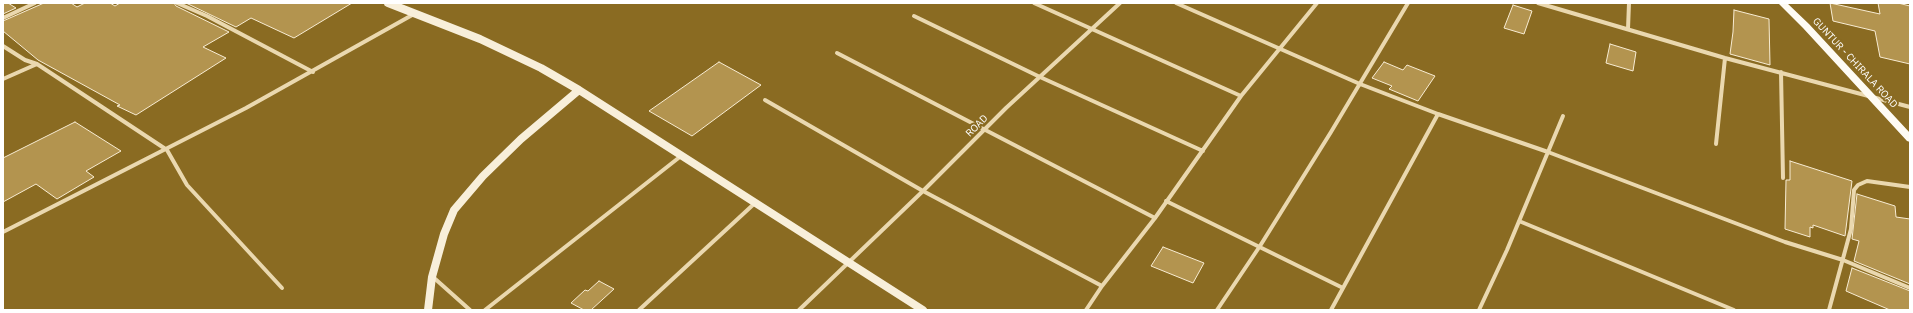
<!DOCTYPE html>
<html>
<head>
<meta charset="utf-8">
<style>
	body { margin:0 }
	#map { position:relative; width:1913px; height:313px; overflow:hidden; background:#8a6b22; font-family:"IBM Plex Sans",sans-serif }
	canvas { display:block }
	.frame { position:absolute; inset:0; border:4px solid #fff; pointer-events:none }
</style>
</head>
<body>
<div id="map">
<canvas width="1913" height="313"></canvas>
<div class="frame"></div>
</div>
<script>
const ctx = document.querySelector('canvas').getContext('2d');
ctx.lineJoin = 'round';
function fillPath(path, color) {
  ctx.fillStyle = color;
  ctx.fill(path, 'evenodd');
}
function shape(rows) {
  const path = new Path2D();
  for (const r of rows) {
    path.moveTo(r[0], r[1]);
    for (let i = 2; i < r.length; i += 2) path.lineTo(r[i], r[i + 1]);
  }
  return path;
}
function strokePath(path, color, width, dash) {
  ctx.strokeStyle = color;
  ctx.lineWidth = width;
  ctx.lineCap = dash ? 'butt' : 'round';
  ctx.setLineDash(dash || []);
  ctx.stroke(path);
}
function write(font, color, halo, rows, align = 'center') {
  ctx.font = font + ' "IBM Plex Sans",sans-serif';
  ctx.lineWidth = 4;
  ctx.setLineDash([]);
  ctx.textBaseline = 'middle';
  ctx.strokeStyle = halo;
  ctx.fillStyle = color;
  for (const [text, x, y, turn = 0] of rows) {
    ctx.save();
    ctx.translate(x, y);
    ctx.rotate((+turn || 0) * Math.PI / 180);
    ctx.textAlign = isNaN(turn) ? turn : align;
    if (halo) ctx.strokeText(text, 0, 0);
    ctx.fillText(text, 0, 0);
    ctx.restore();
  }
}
const building = shape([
	[3,3,8,3,16,8,3,14,3,3],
	[44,3,71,3,77,7,85,3,110,3,115,6,120,3,174,3,176,6,229,32,203,47,226,58,136,115,117,106,120,105,38,60,3,31,3,21,44,3],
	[186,3,352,3,294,38,251,18,236,27,186,3],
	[1830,3,1880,14,1878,3,1898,3,1910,6,1910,64,1880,57,1875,31,1833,21,1830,3],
	[1513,5,1532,11,1524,34,1504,28,1513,5],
	[1734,10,1769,19,1770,65,1730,54,1733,32,1734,10],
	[1610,44,1636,52,1633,71,1606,63,1610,44],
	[719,62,761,85,692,136,649,111,719,62],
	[1384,62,1403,70,1407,65,1435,76,1418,101,1389,89,1392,86,1372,78,1384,62],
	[75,122,121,151,86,171,94,177,57,199,36,184,3,202,3,158,75,122],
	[1790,161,1852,181,1845,236,1813,225,1813,228,1810,227,1810,237,1785,229,1786,180,1790,180,1790,161],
	[1857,194,1895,206,1896,217,1910,219,1910,284,1854,261,1859,241,1852,239,1857,194],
	[1163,247,1204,263,1193,283,1151,266,1163,247],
	[1852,268,1910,291,1910,310,1890,310,1846,291,1852,268],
	[599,281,614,289,591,310,584,310,571,303,585,290,588,291,599,281]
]);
const street = shape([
	[177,3,207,16,313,72],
	[1034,3,1241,96],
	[1176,3,1360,84,1438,114,1548,152,1785,242,1843,260,1910,288],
	[1538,3,1725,58,1910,107],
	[914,16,1040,77,1203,151],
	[3,18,35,3],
	[1628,29,1629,3],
	[3,46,25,60,37,64,167,150,187,185,282,288],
	[837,53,1155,218],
	[1781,72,1783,178],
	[3,79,37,64],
	[765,100,923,191,1102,286],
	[1716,144,1725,58],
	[1166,201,1343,288],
	[1519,221,1734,310],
	[3,232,246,108,414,14],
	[433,277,470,310],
	[485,310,681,156],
	[639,310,755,203],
	[799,310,923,191,1006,108,1120,3],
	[1086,310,1102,286,1155,218,1241,96,1317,3],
	[1217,310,1260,246,1331,132,1408,3],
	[1331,310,1438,114],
	[1479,310,1507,250,1563,116],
	[1829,310,1851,229,1854,190,1858,185,1867,181,1910,187]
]);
const secondary = shape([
	[388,3,480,39,541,68,579,90,923,310],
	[428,310,432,277,444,234,454,210,483,176,521,139,579,90]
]);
const primary = shape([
	[1778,3,1787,3,1809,24,1910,133,1910,142,1907,141,1803,28,1778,3]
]);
const streetNames = [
	["GUNTUR - CHIRALA ROAD",1855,63,47],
	["ROAD",977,126,-45]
];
fillPath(building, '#b3944f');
strokePath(building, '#f8ecd3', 1);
strokePath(street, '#ead8af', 4);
strokePath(secondary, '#f8efda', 8);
fillPath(primary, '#fefbf3');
write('10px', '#fff', '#8a6b22', streetNames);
</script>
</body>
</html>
